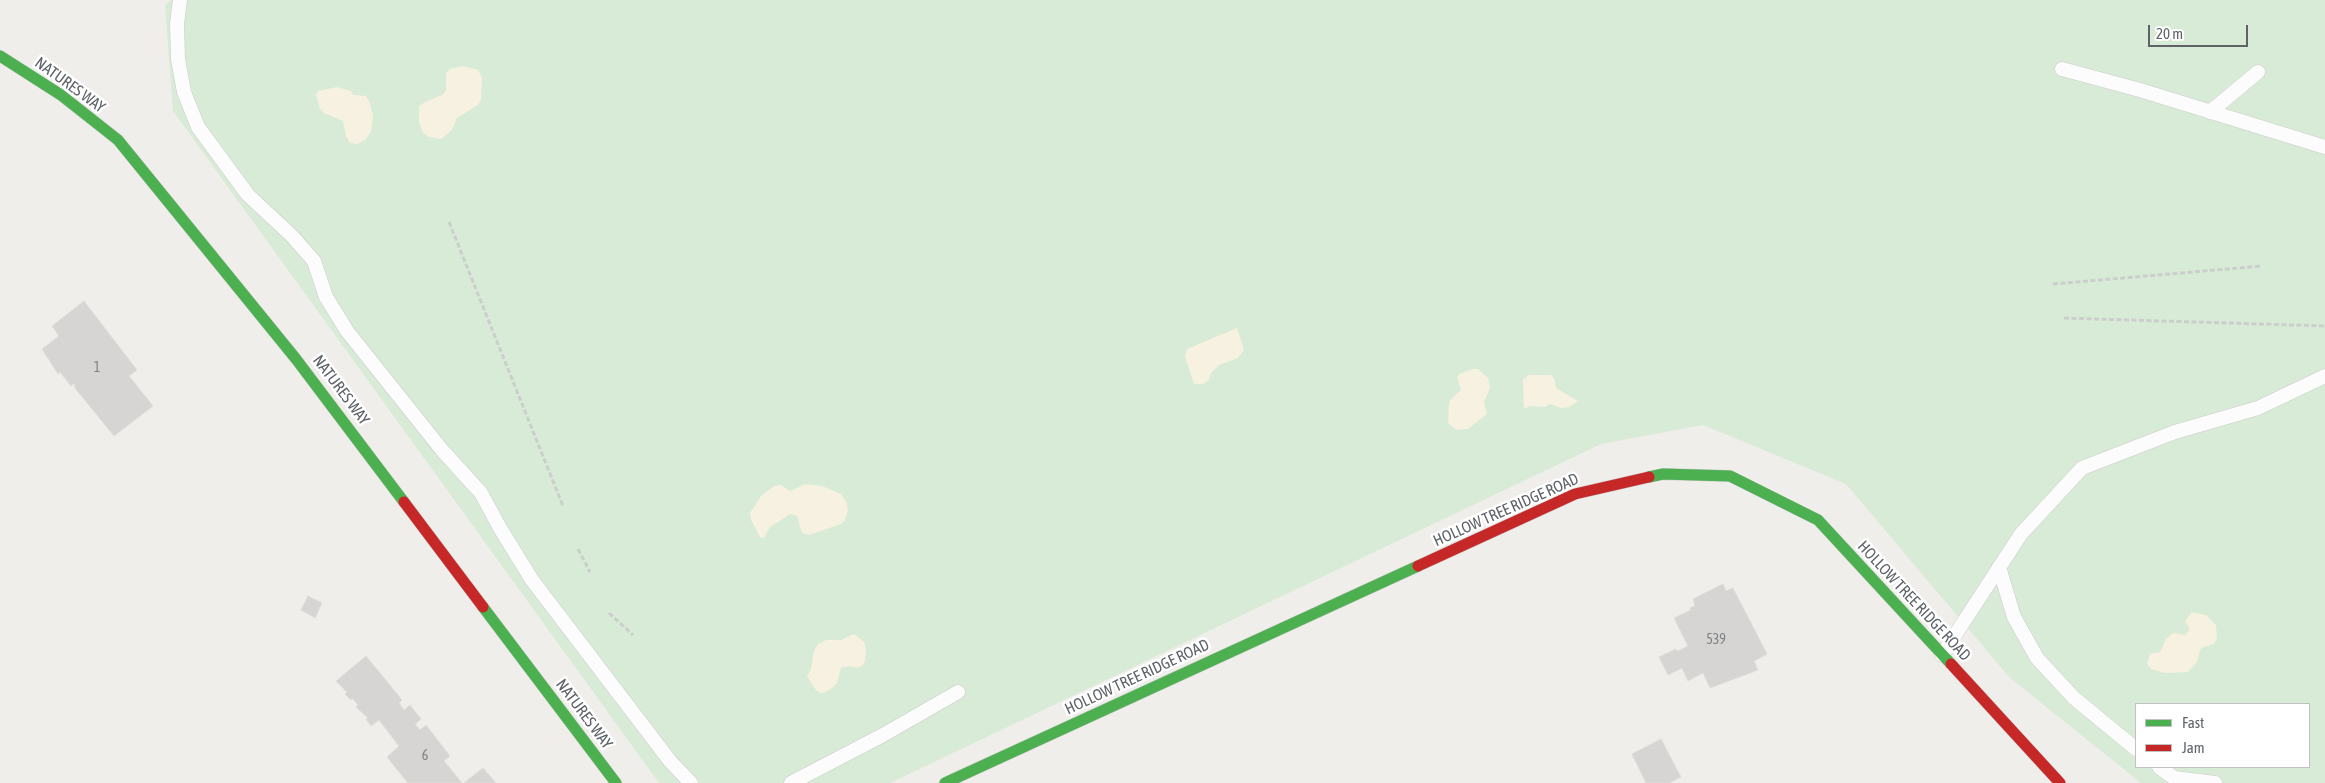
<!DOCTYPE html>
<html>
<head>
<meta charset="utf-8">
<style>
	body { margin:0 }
	#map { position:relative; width:2325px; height:783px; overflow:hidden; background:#efeeea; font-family:"Asap Condensed",sans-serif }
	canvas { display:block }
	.legend { position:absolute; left:2135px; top:703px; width:175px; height:65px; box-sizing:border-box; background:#fff; border:1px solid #bfc1c3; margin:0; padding:6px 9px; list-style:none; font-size:15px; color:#5f6368 }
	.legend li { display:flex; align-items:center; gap:10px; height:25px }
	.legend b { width:25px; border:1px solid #bfc1c3 }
	.scale { position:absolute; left:2148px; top:25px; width:100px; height:22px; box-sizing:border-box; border:2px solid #5f6368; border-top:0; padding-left:6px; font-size:15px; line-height:18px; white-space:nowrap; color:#5f6368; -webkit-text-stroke:4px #fff; paint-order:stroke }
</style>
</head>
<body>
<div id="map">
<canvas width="2325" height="783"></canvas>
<ul class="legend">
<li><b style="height:6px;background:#4caf50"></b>Fast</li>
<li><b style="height:6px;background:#c62828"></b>Jam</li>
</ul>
<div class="scale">20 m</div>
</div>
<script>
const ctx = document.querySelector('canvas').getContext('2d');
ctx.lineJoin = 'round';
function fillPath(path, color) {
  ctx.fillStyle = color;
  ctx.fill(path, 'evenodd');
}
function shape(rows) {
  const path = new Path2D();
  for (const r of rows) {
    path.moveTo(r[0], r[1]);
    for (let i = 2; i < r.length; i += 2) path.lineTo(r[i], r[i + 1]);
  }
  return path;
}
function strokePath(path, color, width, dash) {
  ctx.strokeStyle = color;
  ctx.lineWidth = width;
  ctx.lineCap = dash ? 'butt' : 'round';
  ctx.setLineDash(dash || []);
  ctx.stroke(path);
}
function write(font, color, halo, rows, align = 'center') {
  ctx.font = font + ' "Asap Condensed",sans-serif';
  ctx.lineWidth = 5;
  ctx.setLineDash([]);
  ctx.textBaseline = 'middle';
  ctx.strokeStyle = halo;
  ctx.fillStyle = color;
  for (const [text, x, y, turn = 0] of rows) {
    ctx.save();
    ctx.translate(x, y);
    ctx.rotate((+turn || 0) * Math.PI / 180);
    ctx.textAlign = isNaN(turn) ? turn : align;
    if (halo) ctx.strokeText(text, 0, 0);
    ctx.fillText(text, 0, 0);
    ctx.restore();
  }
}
const green = shape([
	[171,0,2325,0,2325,783,2141,783,2009,677,1846,484,1703,425,1601,444,890,783,659,783,173,111,165,5],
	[2136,704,2309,704,2309,767,2136,767]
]);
const sand = shape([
	[463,66,478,70,482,78,481,100,478,105,457,118,452,130,445,136,440,139,429,137,423,133,419,122,419,106,425,102,442,95,446,91,446,73,450,69],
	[337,87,351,91,353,95,366,96,370,103,373,116,371,132,365,140,357,144,350,143,346,136,343,121,324,113,320,109,316,95,318,91],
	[1237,328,1244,350,1238,358,1219,365,1211,373,1209,380,1203,384,1194,384,1185,357,1187,349],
	[1473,369,1478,369,1488,378,1490,388,1484,402,1487,414,1468,429,1456,430,1448,423,1449,404,1451,399,1461,390,1457,377,1459,374],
	[1529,375,1551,375,1554,378,1556,388,1578,401,1569,407,1561,408,1550,404,1545,407,1530,406,1524,409,1523,380],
	[806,484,822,486,841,494,847,503,848,511,845,520,841,524,809,535,802,533,797,516,790,514,770,527,764,538,760,537,751,520,750,513,761,496,774,486,781,485,790,491],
	[2192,612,2206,615,2216,625,2217,638,2214,644,2201,648,2197,662,2188,672,2165,673,2151,669,2147,664,2150,654,2160,652,2166,639,2173,633,2185,635,2190,629,2185,621],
	[854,634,864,642,866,650,865,661,862,666,857,668,849,666,841,668,837,683,832,688,826,692,820,693,816,690,807,676,811,669,814,651,818,644,826,640,841,640]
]);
const building = shape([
	[84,301,137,370,129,376,153,406,114,436,75,388,74,383,71,386,60,372,58,374,42,349,59,336,52,326,84,301],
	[1723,584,1726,591,1733,588,1767,654,1754,661,1758,670,1710,688,1703,673,1688,681,1682,668,1668,675,1659,657,1676,649,1678,651,1688,646,1674,618,1691,610,1690,608,1695,606,1693,599,1723,584],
	[308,596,322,603,315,618,301,610,308,596],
	[366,656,402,700,399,703,404,710,410,705,421,719,415,724,420,730,426,725,450,756,444,761,462,783,408,783,387,757,399,746,379,720,371,726,366,719,368,718,356,707,358,705,352,698,351,700,345,694,347,692,336,681,366,656],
	[1661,739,1681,777,1669,783,1646,783,1632,754,1661,739],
	[483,768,496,783,464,783,483,768]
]);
const path = shape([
	[449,222,563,506],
	[2053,284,2262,266],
	[2064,318,2325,326],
	[578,549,590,572],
	[609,613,633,635]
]);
const lane = shape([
	[180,0,177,24,178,59,184,92,198,127,248,195,292,236,314,261,326,297,347,331,442,450,481,493,500,528,532,580,670,761,691,783],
	[2062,69,2140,90,2325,147],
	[2210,112,2258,72],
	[1999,567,2014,617,2037,658,2074,698,2136,749],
	[1942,655,2021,534,2082,468,2175,432,2258,408,2325,376],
	[2159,767,2174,778,2215,783],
	[791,783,883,735,958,692]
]);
const fast = shape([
	[0,56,61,95,118,140,296,359,404,502],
	[1649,477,1663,474,1730,476,1818,520,1951,664],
	[483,607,616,783],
	[945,783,1418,566]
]);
const jam = shape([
	[404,502,483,607],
	[1418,566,1575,494,1649,477],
	[1951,664,2060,783]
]);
const numberNames = [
	["1",97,368],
	["539",1716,640],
	["6",425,756]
];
const streetNames = [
	["NATURES WAY",70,85,36],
	["NATURES WAY",341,390,53],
	["HOLLOW TREE RIDGE ROAD",1506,510,-24],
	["HOLLOW TREE RIDGE ROAD",1914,601,47],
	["HOLLOW TREE RIDGE ROAD",1137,677,-25],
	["NATURES WAY",584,714,53]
];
fillPath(green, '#d8ebd6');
fillPath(sand, '#f6f1e1');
fillPath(building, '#d6d5d3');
strokePath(building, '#deddd9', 1);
strokePath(lane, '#cbcccc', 15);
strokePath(fast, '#cacacb', 12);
strokePath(jam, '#cacacb', 12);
strokePath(path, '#cacfcc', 3, [5, 2.5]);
strokePath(lane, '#fdfcfc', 14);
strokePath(fast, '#4caf50', 11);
strokePath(jam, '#c62828', 11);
write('14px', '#7e8184', null, numberNames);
write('16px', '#5f6368', '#fff', streetNames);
</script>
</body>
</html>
